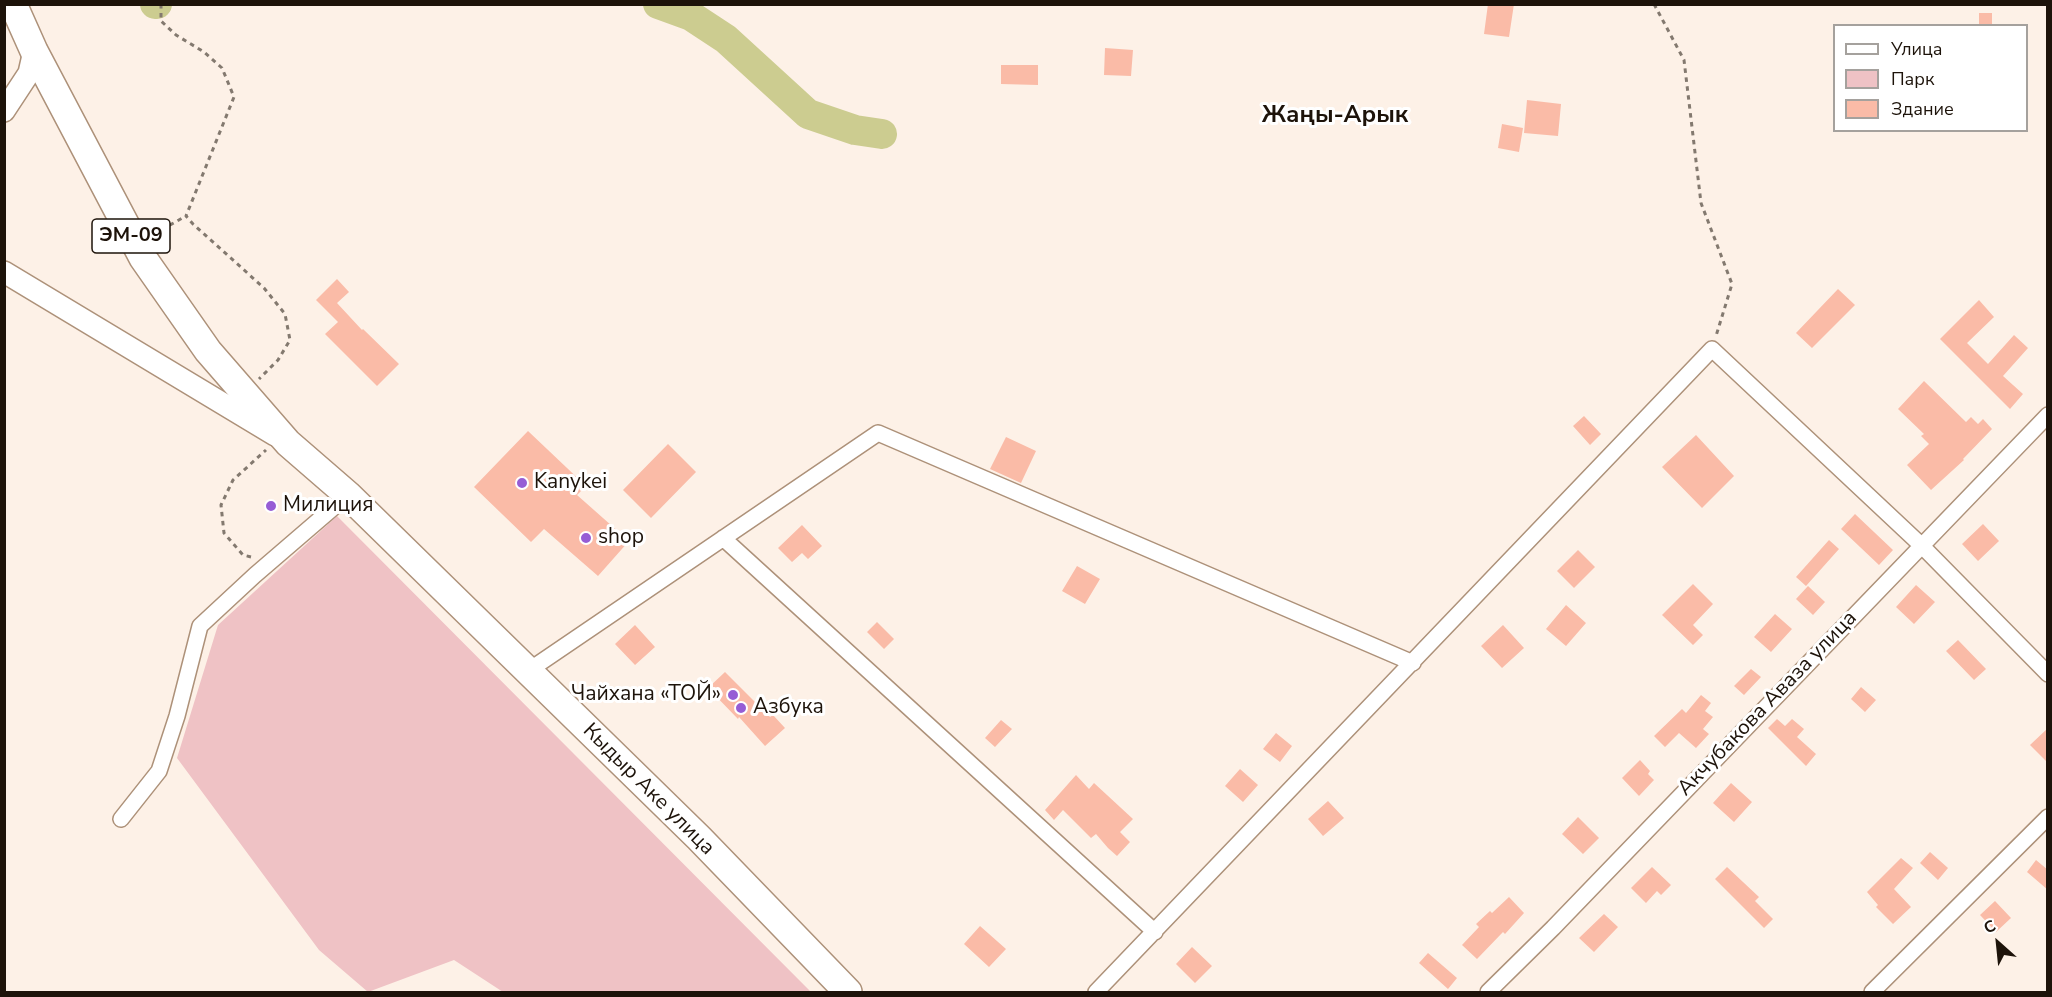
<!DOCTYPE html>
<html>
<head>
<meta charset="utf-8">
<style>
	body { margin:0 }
	#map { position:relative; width:2052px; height:997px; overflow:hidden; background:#fdf1e7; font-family:"Nunito Sans",sans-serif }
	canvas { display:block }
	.frame { position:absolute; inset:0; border:6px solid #1d130a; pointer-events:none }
	.legend { position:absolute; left:1833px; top:24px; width:195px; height:108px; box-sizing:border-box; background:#fff; border:2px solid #a5a19d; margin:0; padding:8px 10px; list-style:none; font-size:18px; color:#1d130a }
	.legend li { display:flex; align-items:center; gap:12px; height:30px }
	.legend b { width:30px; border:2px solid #a5a19d }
	.north { position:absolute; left:1968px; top:913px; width:60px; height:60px; -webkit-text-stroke:4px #fff; paint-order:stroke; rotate:333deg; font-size:16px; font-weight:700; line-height:24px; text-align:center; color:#1d130a }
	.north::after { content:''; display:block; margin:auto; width:21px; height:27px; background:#1d130a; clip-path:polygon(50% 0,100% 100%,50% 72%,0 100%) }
</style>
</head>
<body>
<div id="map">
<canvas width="2052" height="997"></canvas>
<div class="frame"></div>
<ul class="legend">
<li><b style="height:8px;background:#fff"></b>Улица</li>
<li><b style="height:16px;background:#efc2c5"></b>Парк</li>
<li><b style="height:16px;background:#fabba7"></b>Здание</li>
</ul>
<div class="north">С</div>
</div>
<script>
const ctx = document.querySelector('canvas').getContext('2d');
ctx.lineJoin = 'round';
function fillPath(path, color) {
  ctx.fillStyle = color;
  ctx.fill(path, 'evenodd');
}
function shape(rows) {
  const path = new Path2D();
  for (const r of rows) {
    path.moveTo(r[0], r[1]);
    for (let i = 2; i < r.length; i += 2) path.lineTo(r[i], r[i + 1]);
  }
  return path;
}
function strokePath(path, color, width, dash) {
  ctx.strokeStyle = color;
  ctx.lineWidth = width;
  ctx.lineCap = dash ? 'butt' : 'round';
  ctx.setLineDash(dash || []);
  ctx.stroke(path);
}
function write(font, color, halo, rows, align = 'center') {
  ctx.font = font + ' "Nunito Sans",sans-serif';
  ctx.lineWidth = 6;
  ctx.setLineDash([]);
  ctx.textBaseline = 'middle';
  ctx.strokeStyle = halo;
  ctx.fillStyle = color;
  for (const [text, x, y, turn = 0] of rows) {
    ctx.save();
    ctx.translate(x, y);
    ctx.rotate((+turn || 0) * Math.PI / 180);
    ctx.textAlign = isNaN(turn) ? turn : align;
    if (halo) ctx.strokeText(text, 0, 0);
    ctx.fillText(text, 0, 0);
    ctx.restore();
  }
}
const green = shape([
	[337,516,811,992,503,992,454,960,368,992,319,950,177,758,218,625]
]);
const river = shape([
	[155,4,157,4],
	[658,4,691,16,726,39,808,114,855,130,882,134]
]);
const building = shape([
	[1488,4,1514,4,1509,37,1484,34],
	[1979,13,1992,13,1992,26,1979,26],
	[1105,48,1133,50,1131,76,1104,75],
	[1001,65,1038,65,1038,85,1001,84],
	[1527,100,1561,104,1558,136,1524,133],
	[1502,124,1523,128,1519,152,1498,148],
	[337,279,349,292,337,303,362,330,363,329,399,364,377,386,325,334,338,322,316,300],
	[1838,289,1855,305,1812,348,1796,333],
	[1979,300,1994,317,1967,343,1988,364,2014,335,2028,348,2003,376,2023,394,2010,409,1940,339],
	[1924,381,1966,422,1971,417,1978,424,1983,419,1992,429,1963,459,1964,460,1931,490,1907,465,1929,444,1921,436,1924,434,1898,409],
	[1584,416,1601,434,1590,445,1573,426],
	[528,431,586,486,577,495,629,541,598,576,544,529,531,542,474,487],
	[1696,435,1734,476,1702,508,1662,467],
	[1006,437,1036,451,1021,483,990,469],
	[668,444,696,472,651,518,623,490],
	[1855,514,1893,550,1879,565,1841,529],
	[1983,524,1999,541,1978,561,1962,544],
	[802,525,822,546,808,559,802,553,792,562,778,548],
	[1829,540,1839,549,1806,586,1796,577],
	[1578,550,1595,567,1574,588,1557,571],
	[1077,566,1100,579,1085,604,1062,591],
	[1693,584,1713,604,1693,625,1703,635,1693,645,1662,615],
	[1916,585,1935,602,1914,624,1896,607],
	[1808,586,1825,602,1813,615,1796,599],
	[1566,605,1586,623,1566,646,1546,629],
	[1775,614,1792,629,1771,652,1754,637],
	[877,622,894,639,884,649,867,632],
	[635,625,655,647,635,665,615,644],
	[1503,625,1524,648,1502,668,1481,646],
	[1958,640,1986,669,1974,680,1946,651],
	[1751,669,1761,677,1744,695,1734,686],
	[725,672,770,717,773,715,785,728,765,746,739,717,738,719,708,688],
	[1861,687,1876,700,1865,712,1851,699],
	[1701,695,1711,703,1705,711,1713,717,1703,729,1709,734,1696,748,1679,733,1665,747,1654,736,1682,709,1686,713],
	[1777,719,1785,726,1792,719,1804,729,1797,737,1816,754,1806,766,1768,728],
	[1001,720,1012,729,995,747,985,738],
	[2048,728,2048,763,2030,745],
	[1276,733,1292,746,1280,762,1263,749],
	[1640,760,1650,771,1648,774,1654,780,1639,796,1622,778],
	[1240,769,1258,785,1243,802,1225,786],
	[1076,775,1089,789,1094,783,1133,819,1120,832,1130,842,1117,856,1108,848,1096,834,1091,838,1063,810,1054,820,1045,810],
	[1731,783,1752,802,1734,822,1713,803],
	[1328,801,1344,818,1323,836,1308,819],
	[1578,817,1599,838,1583,854,1562,834],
	[1930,852,1948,868,1938,880,1920,863],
	[1901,858,1913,868,1894,889,1911,907,1893,924,1876,907,1878,905,1867,892],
	[2036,860,2048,870,2048,890,2027,872],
	[1652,867,1671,885,1661,895,1657,891,1646,903,1631,888],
	[1727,867,1759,897,1755,901,1773,919,1764,928,1715,879],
	[1509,897,1524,913,1505,934,1503,932,1477,959,1462,945,1479,927,1476,924,1490,911,1492,913],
	[1995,901,2011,918,1996,932,1980,915],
	[1604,914,1618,927,1594,952,1579,938],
	[980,926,1006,949,989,967,964,944],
	[1192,947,1212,966,1195,983,1176,964],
	[1428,953,1457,978,1448,989,1419,963]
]);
const path = shape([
	[161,4,161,21,176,35,204,52,222,68,234,97,186,216,193,224,264,288,285,314,290,340,278,360,259,379],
	[1654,4,1684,60,1701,203,1732,284,1716,336],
	[154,234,186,216],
	[251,557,243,555,224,533,221,505,233,480,266,450]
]);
const street = shape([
	[723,538,1155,932],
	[528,671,878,433,1413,663],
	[121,819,159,771,177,716,200,626,255,575,348,495],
	[1096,992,1712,349,1921,545,2048,674],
	[1488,992,1553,928,2048,415],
	[1872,992,2048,817]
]);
const secondary = shape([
	[4,111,29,73,34,51],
	[4,272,275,435]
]);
const highway = shape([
	[13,4,34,51,143,258,208,351,288,443,348,495,699,838,848,992]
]);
const markers = [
	[522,483,6,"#965dd5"],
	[271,506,6,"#965dd5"],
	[586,538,6,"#965dd5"],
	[733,695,6,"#965dd5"],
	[741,708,6,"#965dd5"]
];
const shields = [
	[131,236,78]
];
const shieldNames = [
	["ЭМ-09",131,236]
];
const poiNames = [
	["Kanykei",534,483],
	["Милиция",283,506],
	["shop",598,538],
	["Чайхана «ТОЙ»",721,695,"right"],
	["Азбука",753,708]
];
const streetNames = [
	["Акчубакова Аваза улица",1768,704,-46],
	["Кыдыр Аке улица",648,790,45]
];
const quarterNames = [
	["Жаңы-Арык",1335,116]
];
fillPath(green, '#efc2c5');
strokePath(river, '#cccc90', 30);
fillPath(building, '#fabba7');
strokePath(street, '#ad9179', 18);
strokePath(secondary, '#ad9179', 24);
strokePath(highway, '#ad9179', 30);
strokePath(path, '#83796f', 3, [4.5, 4.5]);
strokePath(street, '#fff', 15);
strokePath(secondary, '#fff', 21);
strokePath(highway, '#fff', 27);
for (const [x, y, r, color] of markers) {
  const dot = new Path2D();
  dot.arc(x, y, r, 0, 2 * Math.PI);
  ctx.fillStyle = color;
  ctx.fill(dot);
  strokePath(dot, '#fff', 2);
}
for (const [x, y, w] of shields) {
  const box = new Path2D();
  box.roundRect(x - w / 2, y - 17, w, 34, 4.5);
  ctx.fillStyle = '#fff';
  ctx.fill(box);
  strokePath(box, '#1d130a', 1.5);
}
write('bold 20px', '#1d130a', null, shieldNames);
write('21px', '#1d130a', '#fff', poiNames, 'left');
write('21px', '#1d130a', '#fff', streetNames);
write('bold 24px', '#1d130a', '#fff', quarterNames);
</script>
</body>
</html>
